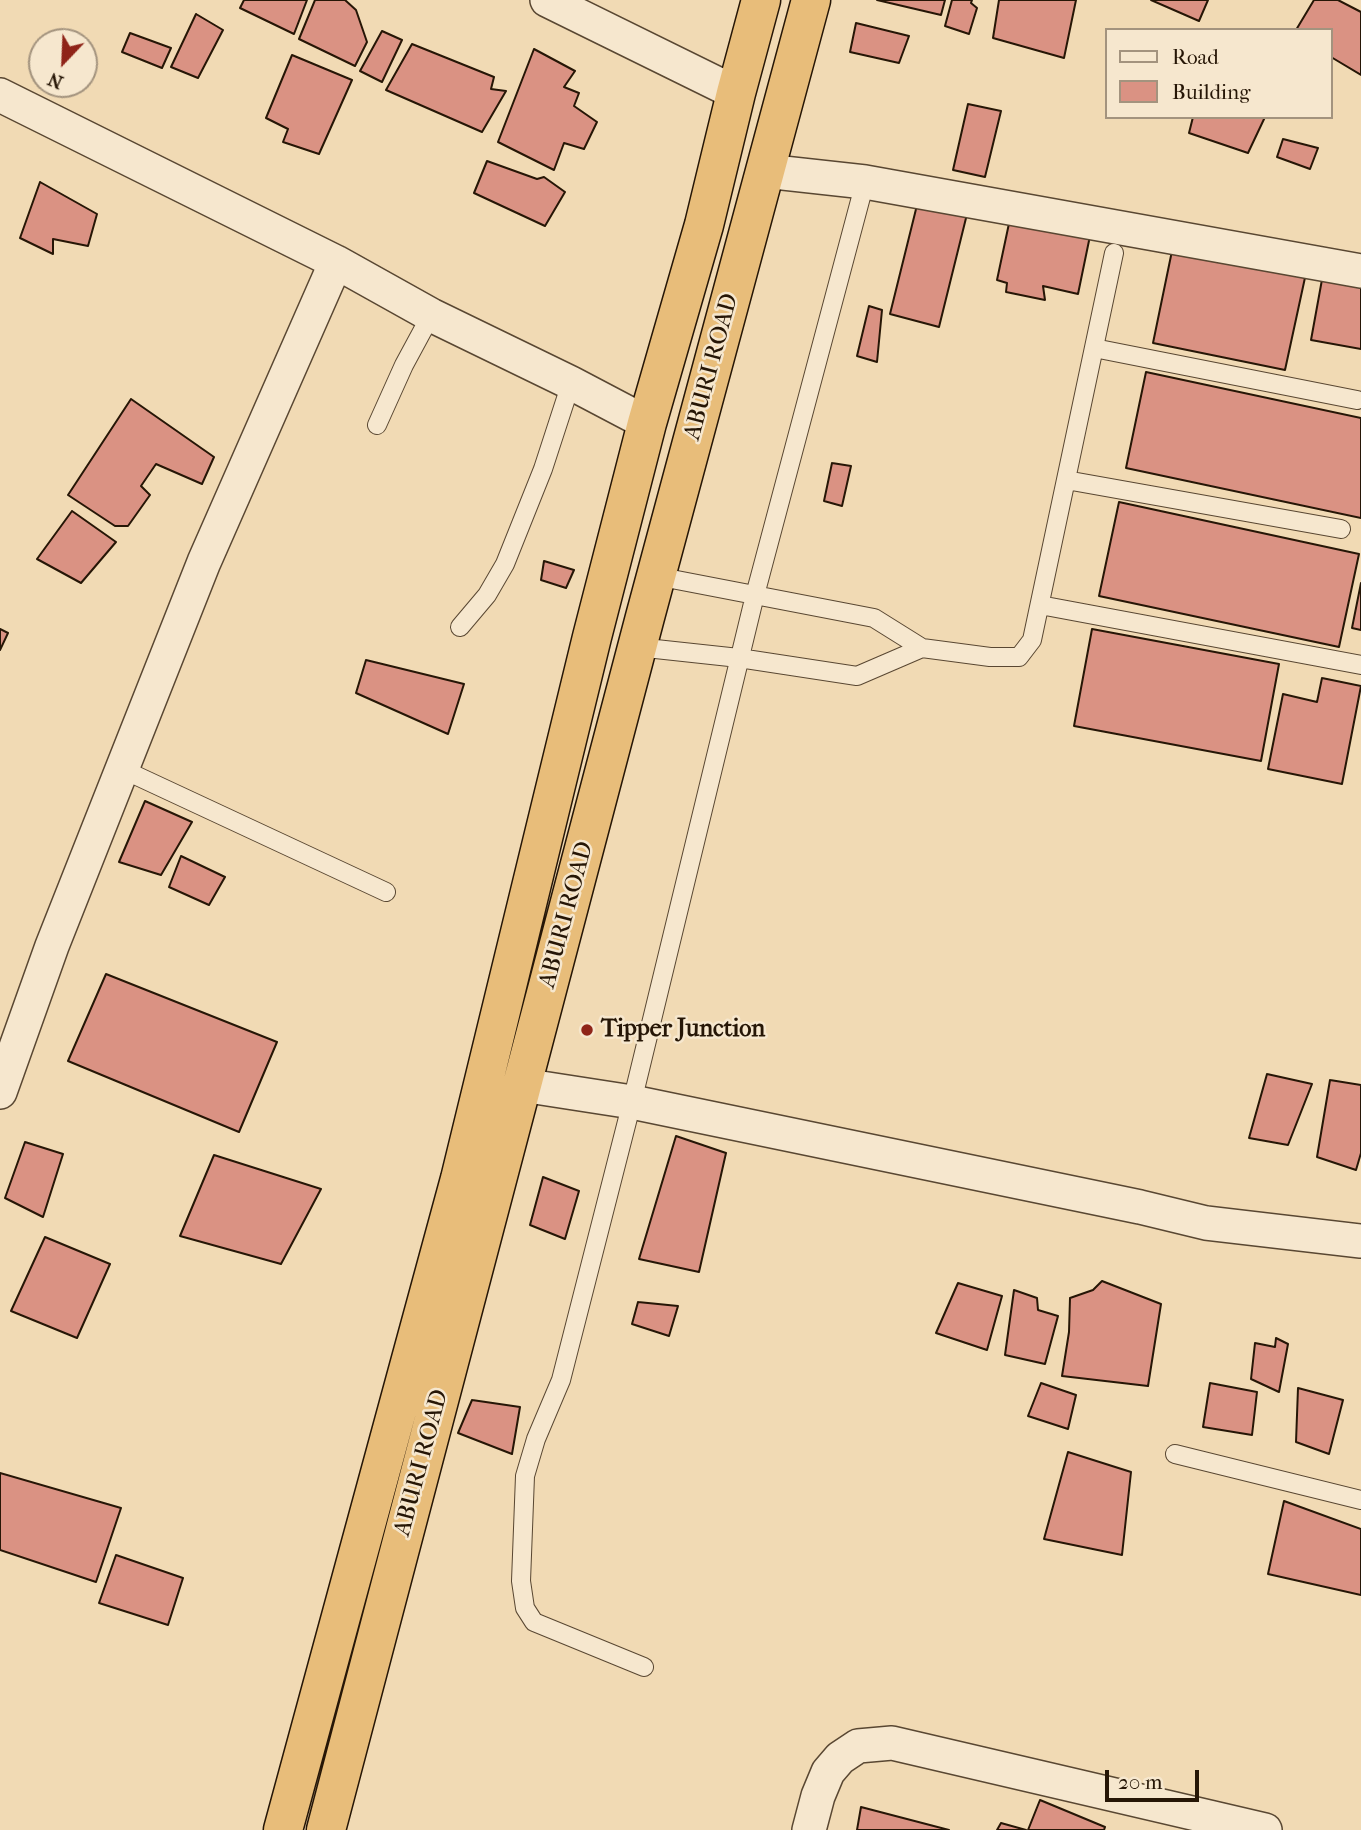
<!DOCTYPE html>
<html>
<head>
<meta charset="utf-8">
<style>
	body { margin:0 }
	#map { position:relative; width:1361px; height:1830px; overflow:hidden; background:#f1dab4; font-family:"IM FELL French Canon",serif }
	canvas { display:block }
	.legend { position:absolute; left:1105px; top:28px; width:228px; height:91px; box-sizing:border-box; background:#f6e7ce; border:2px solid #a3937e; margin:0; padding:9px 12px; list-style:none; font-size:21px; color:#261606 }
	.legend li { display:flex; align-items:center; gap:14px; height:35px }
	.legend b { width:35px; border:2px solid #a3937e }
	.north { position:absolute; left:28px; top:28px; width:70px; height:70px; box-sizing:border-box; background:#f6e7ce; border:2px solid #a3937e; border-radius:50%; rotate:203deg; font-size:19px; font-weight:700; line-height:28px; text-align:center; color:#261606 }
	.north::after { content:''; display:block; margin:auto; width:24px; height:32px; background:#8f2418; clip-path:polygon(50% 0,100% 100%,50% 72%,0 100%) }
	.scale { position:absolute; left:1105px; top:1770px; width:94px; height:32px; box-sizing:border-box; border:4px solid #261606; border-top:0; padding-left:9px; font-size:21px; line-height:24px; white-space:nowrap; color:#261606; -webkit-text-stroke:5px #f6e7ce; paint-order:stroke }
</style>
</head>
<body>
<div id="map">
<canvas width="1361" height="1830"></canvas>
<ul class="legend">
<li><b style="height:9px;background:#f6e7ce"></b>Road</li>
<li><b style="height:19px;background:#da9283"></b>Building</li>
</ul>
<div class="north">N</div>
<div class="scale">20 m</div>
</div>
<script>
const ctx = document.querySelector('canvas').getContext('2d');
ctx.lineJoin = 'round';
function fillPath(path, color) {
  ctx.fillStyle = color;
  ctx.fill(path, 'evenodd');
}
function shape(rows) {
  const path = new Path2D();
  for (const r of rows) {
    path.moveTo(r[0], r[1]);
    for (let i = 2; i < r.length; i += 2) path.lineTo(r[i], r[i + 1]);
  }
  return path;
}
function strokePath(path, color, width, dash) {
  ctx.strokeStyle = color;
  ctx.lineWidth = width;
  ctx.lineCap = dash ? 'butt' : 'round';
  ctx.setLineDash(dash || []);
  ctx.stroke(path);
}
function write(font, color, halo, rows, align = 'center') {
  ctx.font = font + ' "IM FELL French Canon",serif';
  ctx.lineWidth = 5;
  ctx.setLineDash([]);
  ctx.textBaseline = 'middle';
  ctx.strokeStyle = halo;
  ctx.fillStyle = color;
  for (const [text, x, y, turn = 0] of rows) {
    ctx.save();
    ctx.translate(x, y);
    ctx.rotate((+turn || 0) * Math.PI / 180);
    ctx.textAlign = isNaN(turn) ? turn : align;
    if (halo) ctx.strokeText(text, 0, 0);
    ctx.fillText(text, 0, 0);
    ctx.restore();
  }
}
const building = shape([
	[244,0,307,0,294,34,240,8,244,0],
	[315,0,345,0,356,10,367,42,355,66,299,39,315,0],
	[877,0,945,0,941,15,877,0],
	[952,0,972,0,971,3,977,8,969,34,945,26,952,0],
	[999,0,1076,0,1064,58,993,38,999,0],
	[1151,0,1208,0,1199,21,1151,0],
	[1314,0,1338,0,1361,12,1361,75,1331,57,1331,30,1296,30,1314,0],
	[196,14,223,30,198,78,171,67,196,14],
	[856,23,909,36,899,63,850,52,856,23],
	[382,31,402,40,382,82,360,71,382,31],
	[130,33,171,48,162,68,122,52,130,33],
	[412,44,494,77,491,89,506,91,482,132,386,90,412,44],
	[534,49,575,71,564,87,579,93,574,106,597,122,584,149,564,143,554,170,498,142,534,49],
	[292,55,352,80,319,154,283,142,288,129,266,118,292,55],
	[968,104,1001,111,985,177,953,170,968,104],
	[1193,117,1265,117,1248,153,1189,133,1193,117],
	[1283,139,1318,148,1310,169,1277,157,1283,139],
	[487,161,537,179,544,177,565,192,545,226,474,193,487,161],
	[40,182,97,214,88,246,53,239,53,254,20,238,40,182],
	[919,197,968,210,939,327,890,314,919,197],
	[1011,214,1091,231,1078,294,1043,286,1045,300,1006,292,1007,283,997,280,1011,214],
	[1173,246,1306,273,1285,370,1153,343,1173,246],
	[1323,274,1361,281,1361,349,1311,340,1323,274],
	[869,306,882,310,877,362,857,356,869,306],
	[1146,372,1361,418,1361,518,1126,468,1146,372],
	[131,399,214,457,202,484,156,464,141,486,150,495,128,526,115,526,68,495,131,399],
	[832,463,851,466,842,506,824,501,832,463],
	[1119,502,1359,554,1339,647,1099,596,1119,502],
	[72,511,116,542,81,583,37,559,72,511],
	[544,561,574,570,566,588,541,580,544,561],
	[1361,583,1361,630,1352,628,1361,583],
	[0,629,8,633,0,650,0,629],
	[1092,629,1279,664,1261,761,1074,726,1092,629],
	[366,660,464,684,448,734,356,693,366,660],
	[1322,678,1361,686,1342,784,1268,769,1283,694,1317,702,1322,678],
	[145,801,192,822,161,875,119,862,145,801],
	[181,856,225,877,209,905,169,887,181,856],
	[106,974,277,1042,239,1132,68,1061,106,974],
	[1267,1074,1312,1084,1288,1145,1249,1138,1267,1074],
	[1330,1080,1361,1085,1361,1153,1356,1170,1317,1157,1330,1080],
	[676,1136,726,1153,699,1272,639,1259,676,1136],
	[25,1142,63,1154,43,1217,5,1198,25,1142],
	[214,1155,321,1189,281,1264,180,1236,214,1155],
	[543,1177,579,1191,565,1239,530,1225,543,1177],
	[45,1237,110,1264,77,1338,11,1311,45,1237],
	[1102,1281,1161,1304,1148,1386,1062,1376,1069,1332,1070,1298,1093,1290,1102,1281],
	[958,1283,1002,1296,987,1350,936,1333,958,1283],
	[1014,1290,1037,1298,1038,1310,1058,1316,1045,1364,1005,1355,1014,1290],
	[638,1302,678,1306,669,1336,632,1324,638,1302],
	[1276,1338,1288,1344,1279,1392,1251,1379,1255,1343,1275,1347,1276,1338],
	[1041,1383,1076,1395,1068,1429,1028,1416,1041,1383],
	[1210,1383,1257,1392,1252,1435,1203,1427,1210,1383],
	[1298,1388,1343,1400,1329,1454,1296,1442,1298,1388],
	[472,1400,520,1407,512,1454,458,1433,472,1400],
	[1068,1452,1131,1472,1122,1555,1044,1539,1068,1452],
	[0,1473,121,1508,96,1582,0,1550,0,1473],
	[1284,1501,1361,1529,1361,1595,1268,1574,1284,1501],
	[116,1555,183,1578,168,1625,99,1603,116,1555],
	[1040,1800,1105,1827,1104,1830,1028,1830,1040,1800],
	[861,1807,949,1830,857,1830,861,1807],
	[1001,1823,1026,1830,997,1830,1001,1823]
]);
const service = shape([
	[1094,348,1357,400],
	[377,425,404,365,431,315],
	[1066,480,1341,529],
	[656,576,874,618,922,648,990,657,1019,657,1032,640,1114,253],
	[1040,605,1361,665],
	[460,627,487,595,505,564,543,469,571,383],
	[637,647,739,658,857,676,922,648],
	[122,769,386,892],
	[1175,1454,1361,1500],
	[644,1667,534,1622,525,1608,521,1581,525,1476,536,1439,561,1380,632,1102,755,595,865,182]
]);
const minor = shape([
	[547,0,736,93],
	[0,95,336,262,431,315,571,383,647,423],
	[765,171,865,182,1361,271],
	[522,1085,632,1102,1140,1207,1206,1223,1361,1241],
	[0,1092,52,946,204,562,336,262],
	[809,1830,818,1796,828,1772,840,1758,858,1746,892,1743,1265,1830]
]);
const trunk = shape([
	[283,1830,460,1179,592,637,647,423,704,225,736,93,761,0],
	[326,1830,645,617,811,0]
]);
const markers = [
	[587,1030,7,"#8f2418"]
];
const streetNames = [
	["ABURI ROAD",712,367,-75],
	["ABURI ROAD",567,915,-75],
	["ABURI ROAD",422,1463,-75]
];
const poiNames = [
	["Tipper Junction",601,1030]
];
fillPath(building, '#da9283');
strokePath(building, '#261606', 2);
strokePath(service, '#594732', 20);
strokePath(minor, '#594732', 36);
strokePath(trunk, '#261606', 41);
strokePath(service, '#f6e7ce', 18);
strokePath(minor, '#f6e7ce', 33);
strokePath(trunk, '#e8bd7a', 38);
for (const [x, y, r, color] of markers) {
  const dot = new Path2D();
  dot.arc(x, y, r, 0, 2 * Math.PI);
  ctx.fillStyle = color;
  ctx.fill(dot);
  strokePath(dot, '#f6e7ce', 2.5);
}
write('24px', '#261606', '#f6e7ce', streetNames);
write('bold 24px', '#261606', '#f6e7ce', poiNames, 'left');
</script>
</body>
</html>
